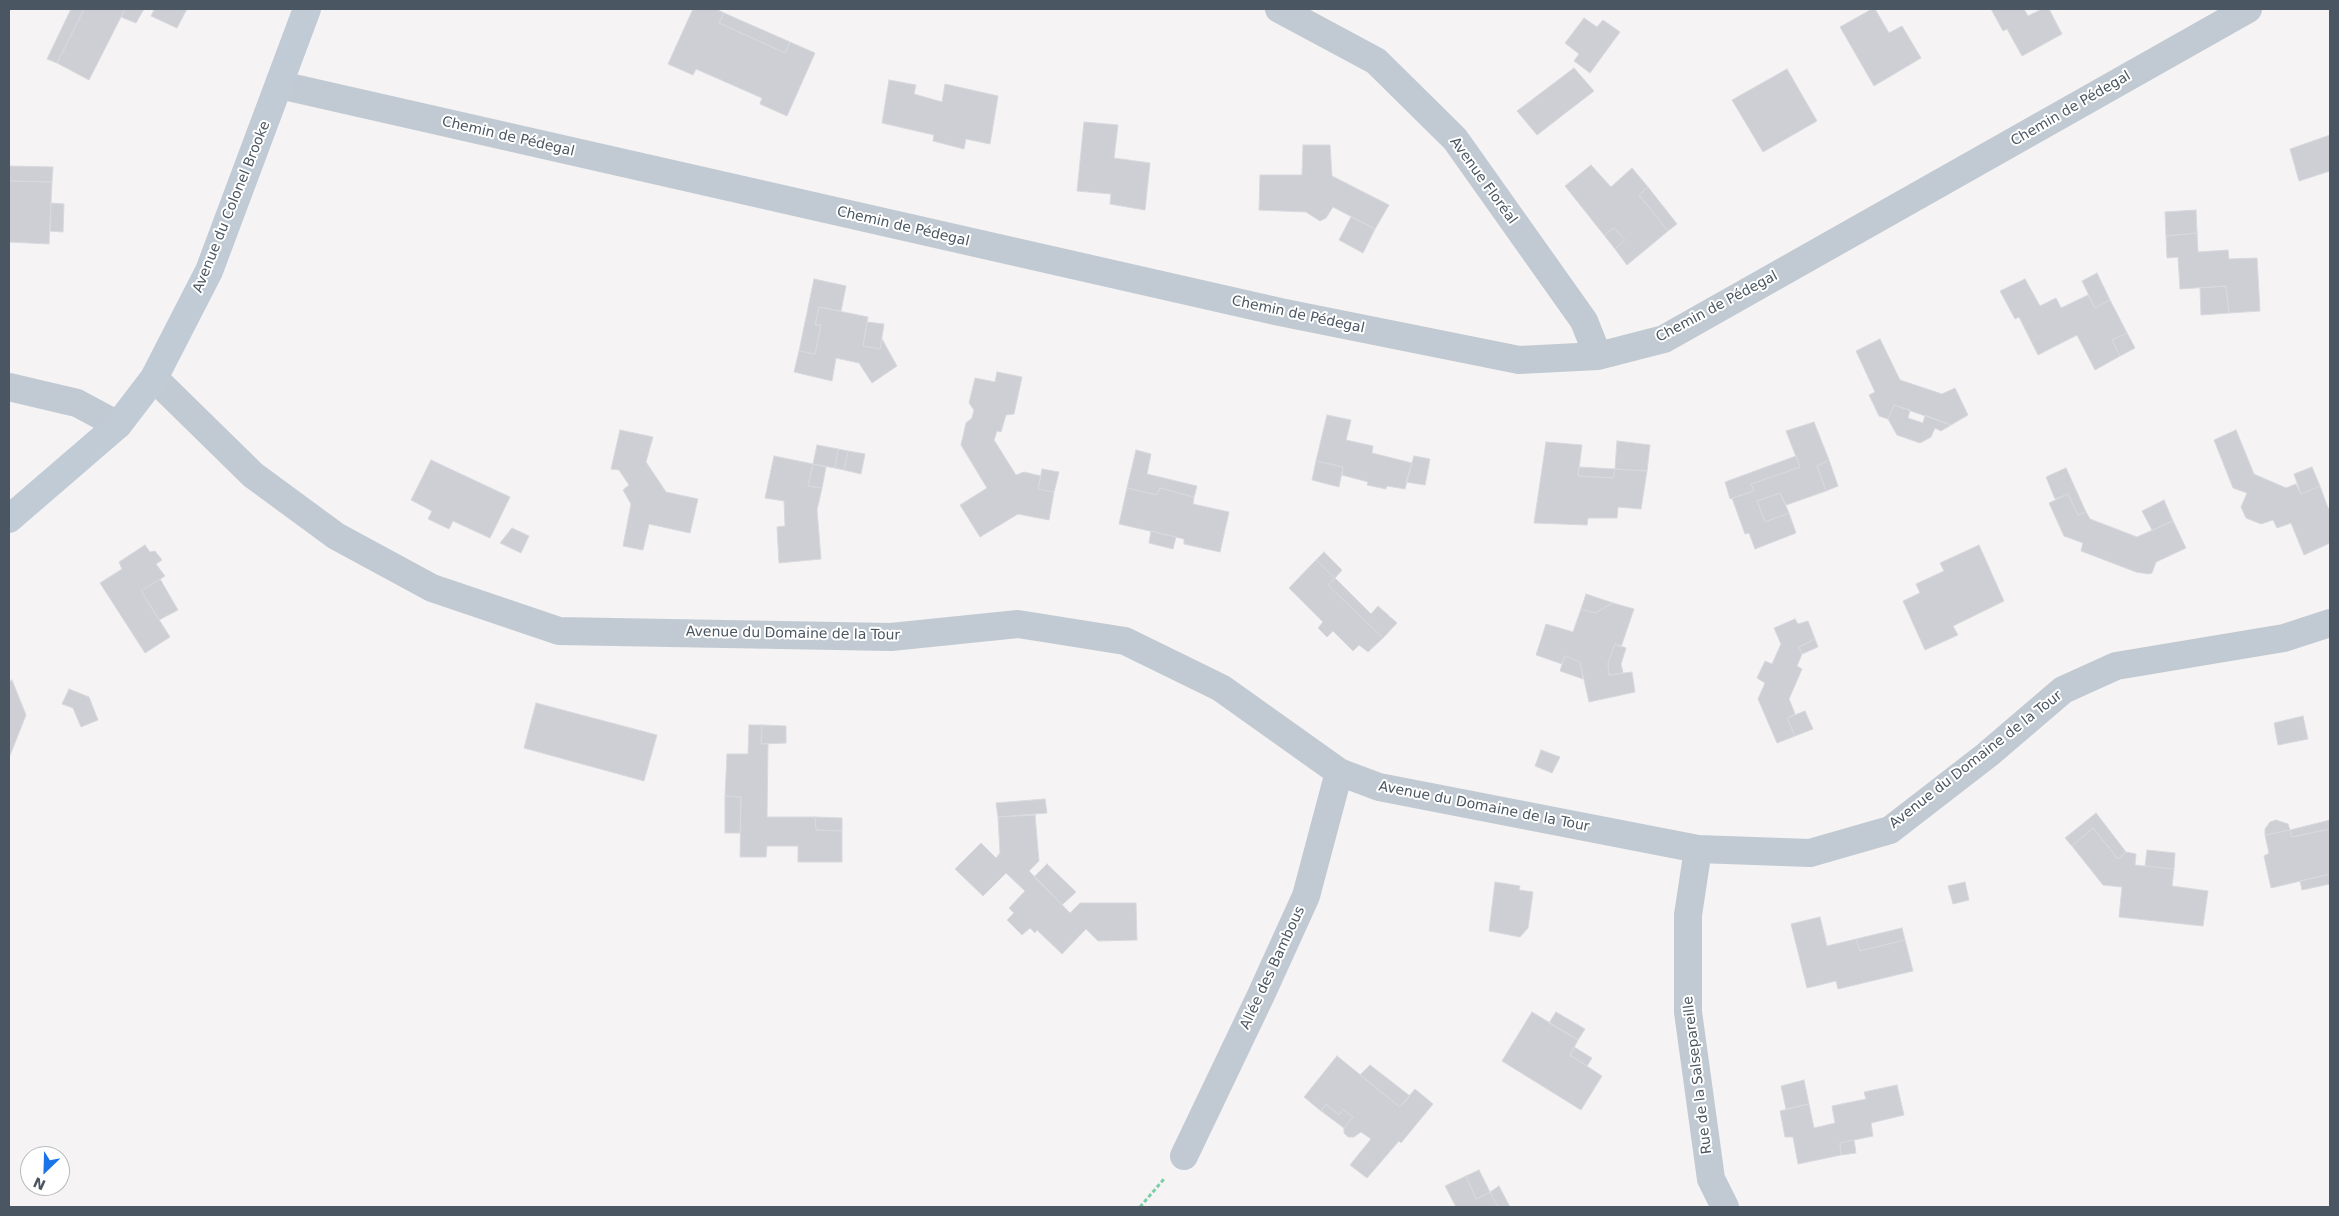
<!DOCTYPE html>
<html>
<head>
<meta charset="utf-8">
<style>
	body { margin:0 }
	#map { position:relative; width:2339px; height:1216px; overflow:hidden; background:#f5f3f3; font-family:"DejaVu Sans",sans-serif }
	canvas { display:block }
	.frame { position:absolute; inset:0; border:10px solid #4a5661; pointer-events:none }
	.north { position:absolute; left:20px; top:1146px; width:50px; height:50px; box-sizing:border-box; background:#fff; border:1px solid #b7bbc0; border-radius:50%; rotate:204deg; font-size:14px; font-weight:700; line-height:20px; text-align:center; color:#4a5661 }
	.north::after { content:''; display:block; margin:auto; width:18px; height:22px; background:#1a73e8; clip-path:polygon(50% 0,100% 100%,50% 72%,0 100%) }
</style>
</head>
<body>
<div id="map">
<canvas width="2339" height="1216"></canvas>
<div class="frame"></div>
<div class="north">N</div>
</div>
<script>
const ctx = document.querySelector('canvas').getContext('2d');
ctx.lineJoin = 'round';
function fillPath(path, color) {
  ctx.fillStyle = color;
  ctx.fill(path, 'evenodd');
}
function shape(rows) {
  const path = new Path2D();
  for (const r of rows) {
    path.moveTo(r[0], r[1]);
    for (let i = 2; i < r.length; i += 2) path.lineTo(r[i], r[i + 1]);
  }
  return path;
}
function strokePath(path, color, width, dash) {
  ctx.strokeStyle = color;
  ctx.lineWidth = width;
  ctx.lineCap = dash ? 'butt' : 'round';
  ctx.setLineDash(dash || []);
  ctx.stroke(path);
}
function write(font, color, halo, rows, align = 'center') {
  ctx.font = font + ' "DejaVu Sans",sans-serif';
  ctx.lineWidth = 4;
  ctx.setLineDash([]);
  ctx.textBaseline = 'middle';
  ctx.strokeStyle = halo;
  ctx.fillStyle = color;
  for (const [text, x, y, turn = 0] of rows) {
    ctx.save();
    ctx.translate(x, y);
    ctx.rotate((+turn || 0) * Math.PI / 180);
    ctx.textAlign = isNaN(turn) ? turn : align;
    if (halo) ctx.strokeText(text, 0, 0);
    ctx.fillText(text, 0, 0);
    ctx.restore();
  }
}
const building = shape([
	[71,9,84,9,57,63,47,59,71,9],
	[84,9,125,9,89,80,57,63,84,9],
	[125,9,144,9,136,23,121,17,125,9],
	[150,9,187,9,177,28,151,16,154,10,150,9],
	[693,9,716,9,724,13,719,23,785,53,790,42,815,53,787,116,760,104,762,98,696,69,693,75,668,64,693,9],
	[1872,9,1875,9,1889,33,1902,26,1921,58,1874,86,1840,27,1872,9],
	[1991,9,2024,9,2028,16,2042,9,2049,9,2062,34,2022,56,2007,29,2003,31,1991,9],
	[724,13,790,42,785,53,719,23,724,13],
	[1584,18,1597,27,1603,20,1620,32,1590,73,1574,61,1579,54,1565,43,1584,18],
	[1574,68,1594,91,1537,135,1517,111,1574,68],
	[1787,69,1817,121,1763,152,1732,100,1787,69],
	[889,80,916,85,914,94,942,102,945,84,998,96,990,144,966,139,964,149,933,141,934,135,882,123,889,80],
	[1084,122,1118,125,1114,158,1150,163,1145,210,1110,204,1111,194,1077,191,1084,122],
	[2330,135,2330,171,2299,181,2290,149,2330,135],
	[1303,145,1330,145,1332,176,1389,205,1375,229,1333,207,1326,218,1320,221,1306,212,1259,210,1260,175,1302,175,1303,145],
	[1591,165,1611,187,1632,168,1648,187,1639,195,1668,231,1627,265,1615,249,1625,240,1614,228,1604,235,1565,186,1591,165],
	[9,166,53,167,52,182,9,181,9,166],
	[9,181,52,182,49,244,9,242,9,181],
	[1648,187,1677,224,1668,231,1639,195,1648,187],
	[51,203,64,204,63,232,50,231,51,203],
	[2196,210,2197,233,2166,236,2165,212,2196,210],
	[1351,217,1375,229,1363,253,1339,240,1351,217],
	[1614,228,1625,240,1615,249,1604,235,1614,228],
	[2197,233,2198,252,2228,250,2229,259,2257,258,2260,311,2229,313,2226,286,2180,289,2178,257,2167,258,2166,236,2197,233],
	[2097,273,2110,300,2095,308,2082,281,2097,273],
	[814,279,846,286,841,311,819,307,815,325,821,325,815,354,799,351,814,279],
	[2025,279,2040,306,2056,298,2061,308,2088,295,2095,308,2110,300,2127,333,2112,340,2120,356,2095,370,2077,335,2038,355,2019,317,2015,319,2000,291,2025,279],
	[2226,286,2229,313,2201,315,2200,288,2226,286],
	[819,307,868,317,863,346,880,349,882,339,897,366,872,383,859,363,836,358,832,381,794,372,799,351,815,354,821,325,815,325,819,307],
	[867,322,884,324,880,349,863,346,867,322],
	[2127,333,2135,348,2120,356,2112,340,2127,333],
	[1880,339,1900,380,1942,394,1955,388,1968,415,1951,425,1894,405,1888,419,1879,416,1869,395,1875,392,1856,351,1880,339],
	[997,372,1022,377,1014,414,1006,415,1001,432,997,431,994,440,1016,475,1024,472,1041,476,1038,489,1054,492,1049,520,1018,514,980,537,960,505,987,488,961,445,966,423,972,418,974,410,969,403,975,378,995,382,997,372],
	[1894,405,1910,410,1908,418,1923,423,1925,415,1951,425,1941,431,1935,428,1931,437,1920,443,1897,435,1888,419,1894,405],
	[1327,415,1351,420,1346,440,1373,446,1372,453,1412,463,1405,489,1387,486,1386,489,1367,485,1368,482,1342,475,1343,467,1316,461,1327,415],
	[1814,422,1829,460,1817,466,1826,491,1786,505,1780,493,1757,501,1765,522,1789,513,1796,533,1755,549,1749,533,1745,534,1732,498,1754,491,1751,484,1800,467,1786,431,1814,422],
	[620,430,653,437,646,462,666,492,698,499,690,533,649,524,643,550,623,546,631,504,623,490,629,485,619,470,611,469,620,430],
	[2236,430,2254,474,2286,488,2296,484,2301,494,2320,486,2328,508,2330,508,2330,543,2304,555,2291,523,2277,528,2273,520,2261,524,2246,518,2241,507,2247,493,2233,488,2214,440,2236,430],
	[1617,441,1650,445,1647,471,1615,469,1617,441],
	[1546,442,1582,445,1578,476,1613,478,1615,469,1647,471,1641,509,1618,507,1617,518,1588,518,1587,525,1534,523,1546,442],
	[817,445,838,449,835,468,813,464,817,445],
	[838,449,848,451,844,470,835,468,838,449],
	[1136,450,1151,454,1147,474,1197,486,1194,497,1160,488,1157,495,1127,488,1136,450],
	[848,451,865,454,861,474,844,470,848,451],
	[774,456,813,464,808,486,822,488,817,510,821,559,779,563,777,527,785,526,784,501,765,498,774,456],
	[1414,456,1430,459,1425,485,1406,482,1414,456],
	[1796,456,1800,467,1751,484,1754,491,1730,499,1725,482,1796,456],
	[431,460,510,497,490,538,453,521,449,529,428,519,432,511,411,500,431,460],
	[1829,460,1838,486,1826,491,1817,466,1829,460],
	[1316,461,1343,467,1339,487,1312,480,1316,461],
	[813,464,826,467,822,488,808,486,813,464],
	[1579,467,1615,469,1613,478,1578,476,1579,467],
	[2312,467,2320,486,2301,494,2294,474,2312,467],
	[2066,468,2086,512,2078,515,2068,494,2055,499,2046,477,2066,468],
	[1042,469,1059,472,1054,492,1038,489,1042,469],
	[1127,488,1157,495,1160,488,1194,497,1193,504,1229,512,1220,552,1184,544,1184,539,1176,537,1119,524,1127,488],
	[1780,493,1789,513,1765,522,1757,501,1780,493],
	[2068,494,2078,515,2086,512,2090,519,2137,537,2173,521,2186,548,2156,562,2152,573,2148,574,2136,572,2081,551,2083,543,2064,536,2049,503,2068,494],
	[2164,500,2173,521,2152,530,2142,511,2164,500],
	[512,528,529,536,521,553,500,543,512,528],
	[1151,531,1176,537,1173,549,1149,543,1151,531],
	[145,545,150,552,155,551,162,560,156,564,165,576,141,591,170,637,145,653,100,583,122,569,119,562,145,545],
	[1979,545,2004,601,1953,626,1958,635,1925,650,1903,601,1920,593,1916,584,1944,571,1940,563,1979,545],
	[1324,552,1342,570,1335,578,1316,560,1324,552],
	[1316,560,1335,578,1328,585,1383,638,1368,652,1359,645,1353,651,1333,631,1327,637,1318,628,1323,622,1289,588,1316,560],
	[1335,578,1371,614,1378,606,1397,623,1383,638,1328,585,1335,578],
	[160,579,178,610,159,620,141,591,160,579],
	[1586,594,1613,603,1595,613,1581,609,1586,594],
	[1613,603,1634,609,1621,647,1615,644,1608,663,1609,675,1632,672,1635,692,1589,702,1580,662,1565,656,1562,664,1536,655,1546,624,1573,632,1581,609,1595,613,1613,603],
	[1795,619,1798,624,1808,621,1815,639,1799,647,1802,654,1797,666,1802,669,1789,699,1795,714,1787,718,1795,736,1777,743,1758,699,1765,683,1757,678,1765,661,1772,664,1781,644,1774,628,1795,619],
	[1815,639,1818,647,1802,654,1799,647,1815,639],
	[1615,644,1626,648,1621,664,1623,673,1609,675,1608,663,1615,644],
	[1565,656,1580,662,1583,679,1560,671,1565,656],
	[12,680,26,715,9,758,9,682,12,680],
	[69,689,89,697,98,720,81,727,73,708,62,704,69,689],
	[536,703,657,735,644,781,524,748,536,703],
	[1805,711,1813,729,1795,736,1787,718,1805,711],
	[2303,716,2308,739,2278,745,2274,723,2303,716],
	[749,725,762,725,761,744,768,744,767,817,815,817,816,830,842,831,842,862,798,862,798,846,767,846,766,857,740,857,741,797,725,796,727,754,748,754,749,725],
	[762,725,786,726,786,743,761,744,762,725],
	[1541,750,1560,757,1552,773,1535,766,1541,750],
	[725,796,741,797,740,833,725,833,725,796],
	[1045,799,1047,813,998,817,996,803,1045,799],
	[2096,813,2126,852,2118,859,2093,828,2072,846,2065,838,2096,813],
	[1035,815,1039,861,1029,871,1070,913,1080,903,1136,903,1137,940,1098,941,1086,929,1062,954,1037,930,1035,933,1030,928,1022,935,1007,920,1014,913,1009,908,1025,891,1006,873,983,896,955,869,981,843,996,858,1000,853,998,817,1035,815],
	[815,817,842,818,842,831,816,830,815,817],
	[2276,820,2288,824,2290,830,2265,835,2265,829,2270,822,2276,820],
	[2330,820,2330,829,2292,837,2290,830,2330,820],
	[2093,828,2118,859,2126,852,2136,854,2135,865,2174,869,2172,886,2208,891,2203,926,2119,917,2122,887,2103,885,2072,846,2093,828],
	[2330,829,2330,874,2271,888,2264,856,2269,853,2265,835,2290,830,2292,837,2330,829],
	[2147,850,2175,853,2174,869,2145,866,2147,850],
	[1047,864,1076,892,1062,905,1034,877,1047,864],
	[2330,874,2330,884,2302,890,2300,881,2330,874],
	[1495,882,1520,886,1519,890,1533,892,1528,928,1520,937,1489,931,1495,882],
	[1965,882,1969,900,1953,904,1948,886,1965,882],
	[1820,917,1827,946,1856,939,1860,951,1905,940,1913,971,1838,989,1836,981,1807,988,1791,924,1820,917],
	[1902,928,1905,940,1860,951,1856,939,1902,928],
	[1532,1012,1578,1040,1570,1055,1602,1076,1581,1110,1502,1061,1532,1012],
	[1556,1012,1585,1029,1578,1040,1549,1023,1556,1012],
	[1574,1047,1592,1058,1587,1066,1570,1055,1574,1047],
	[1337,1056,1400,1107,1415,1089,1433,1104,1401,1143,1399,1141,1367,1178,1350,1165,1371,1139,1361,1132,1354,1137,1348,1137,1344,1133,1344,1128,1353,1117,1343,1109,1339,1115,1326,1104,1321,1111,1304,1097,1337,1056],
	[1370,1065,1410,1096,1400,1107,1360,1075,1370,1065],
	[1804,1080,1809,1104,1786,1109,1781,1086,1804,1080],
	[1897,1085,1904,1115,1871,1123,1873,1136,1840,1143,1841,1155,1798,1164,1793,1137,1785,1137,1780,1111,1809,1104,1814,1128,1835,1123,1832,1106,1866,1099,1864,1092,1897,1085],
	[1326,1104,1339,1115,1343,1109,1353,1117,1344,1128,1321,1111,1326,1104],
	[1854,1140,1856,1153,1841,1155,1840,1143,1854,1140],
	[1479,1170,1490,1192,1476,1199,1466,1176,1479,1170],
	[1466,1176,1476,1199,1490,1192,1498,1207,1456,1207,1445,1186,1466,1176],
	[1499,1186,1510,1207,1498,1207,1490,1192,1499,1186]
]);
const path = shape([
	[1140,1207,1164,1179]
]);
const minor = shape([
	[1279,9,1376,61,1455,139,1584,321,1598,356],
	[280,85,1280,312,1519,360,1598,356,1664,339,2248,9],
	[154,378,253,475,336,536,432,588,559,631,891,637,1018,624,1125,641,1221,688,1339,772,1379,787,1698,849,1810,853,1890,830,1987,755,2063,690,2116,666,2284,638,2330,623],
	[9,387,77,403,118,425],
	[1698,849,1688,915,1688,1012,1711,1179,1725,1207],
	[1184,1156,1261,995,1306,896,1339,772]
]);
const secondary = shape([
	[9,519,118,425,154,378,209,271,307,9]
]);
const streetNames = [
	["Chemin de Pédegal",2071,109,-30],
	["Chemin de Pédegal",508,137,13],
	["Avenue Floréal",1483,181,54],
	["Avenue du Colonel Brooke",232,207,-68],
	["Chemin de Pédegal",903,227,13],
	["Chemin de Pédegal",1717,307,-28],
	["Chemin de Pédegal",1298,315,12],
	["Avenue du Domaine de la Tour",793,634,1],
	["Avenue du Domaine de la Tour",1976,760,-38],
	["Avenue du Domaine de la Tour",1484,807,11],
	["Allée des Bambous",1273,968,-65],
	["Rue de la Salsepareille",1698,1075,-97]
];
fillPath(building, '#cdcfd5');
strokePath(building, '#d7d9de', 1);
strokePath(path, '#7ad0a6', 3, [4, 2.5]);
strokePath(minor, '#c1cad2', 28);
strokePath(secondary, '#c1cbd6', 28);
write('14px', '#4a5661', '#fff', streetNames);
</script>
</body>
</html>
